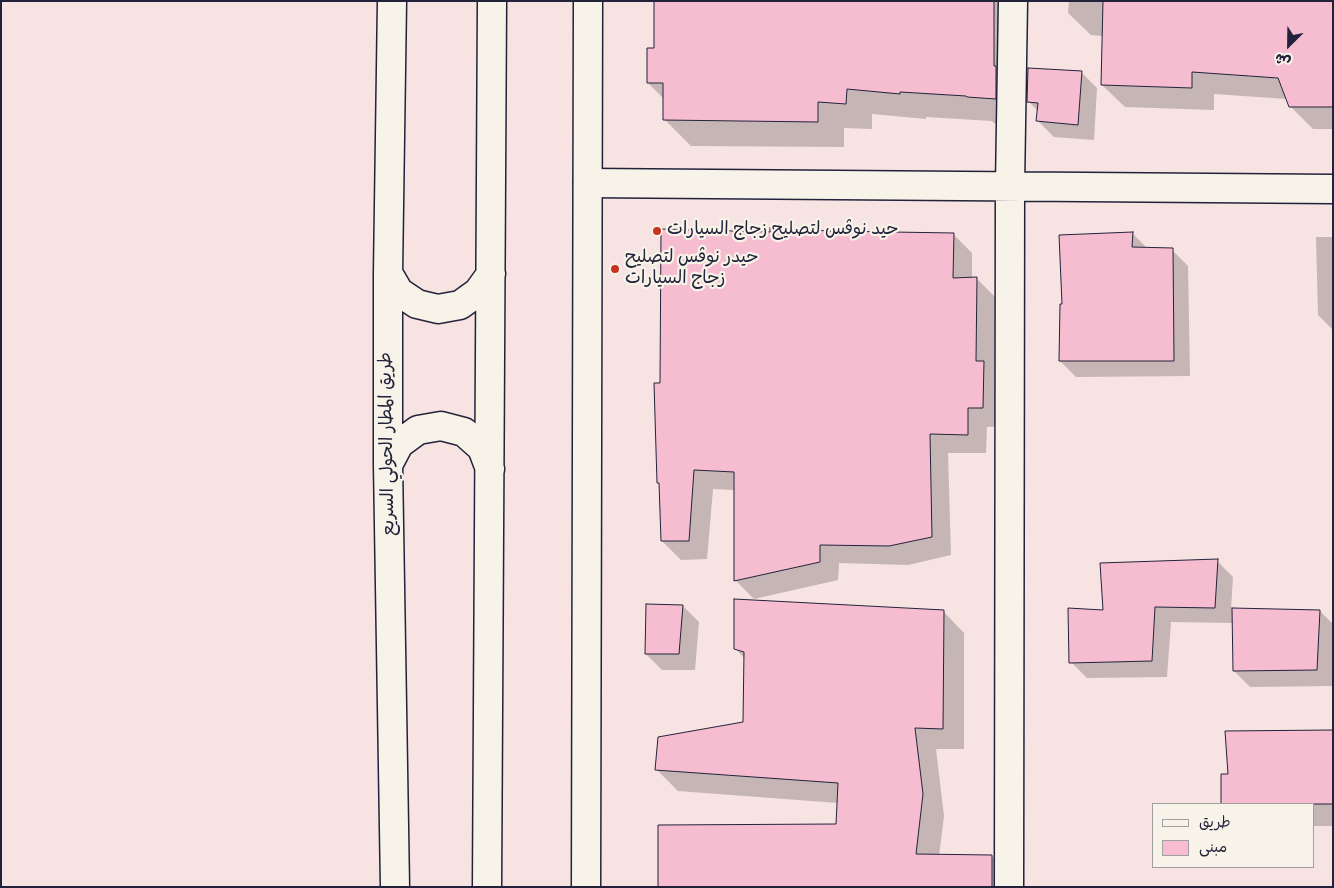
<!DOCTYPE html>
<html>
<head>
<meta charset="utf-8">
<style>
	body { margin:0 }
	#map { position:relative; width:1334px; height:888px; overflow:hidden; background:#f7e3e1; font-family:"Indie Flower","Playpen Sans Arabic",sans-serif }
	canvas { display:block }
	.frame { position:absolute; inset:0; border:2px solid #22223b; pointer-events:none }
	.legend { position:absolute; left:1152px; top:803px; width:162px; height:65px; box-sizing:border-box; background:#f7f3e8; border:1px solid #a29fa3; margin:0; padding:6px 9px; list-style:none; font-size:15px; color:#22223b }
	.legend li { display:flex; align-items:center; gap:10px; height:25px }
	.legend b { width:25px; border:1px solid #a29fa3 }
	.north { position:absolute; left:1264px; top:20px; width:50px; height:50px; -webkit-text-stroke:4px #f7f3e8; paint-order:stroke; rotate:203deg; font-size:14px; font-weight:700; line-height:20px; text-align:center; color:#22223b }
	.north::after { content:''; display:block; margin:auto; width:18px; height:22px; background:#22223b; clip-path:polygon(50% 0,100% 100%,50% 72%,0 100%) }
</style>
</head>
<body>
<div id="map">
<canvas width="1334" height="888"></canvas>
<div class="frame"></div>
<ul class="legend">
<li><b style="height:6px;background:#f7f3e8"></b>طريق</li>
<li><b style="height:14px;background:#f6bdd1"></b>مبنى</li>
</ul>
<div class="north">ش</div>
</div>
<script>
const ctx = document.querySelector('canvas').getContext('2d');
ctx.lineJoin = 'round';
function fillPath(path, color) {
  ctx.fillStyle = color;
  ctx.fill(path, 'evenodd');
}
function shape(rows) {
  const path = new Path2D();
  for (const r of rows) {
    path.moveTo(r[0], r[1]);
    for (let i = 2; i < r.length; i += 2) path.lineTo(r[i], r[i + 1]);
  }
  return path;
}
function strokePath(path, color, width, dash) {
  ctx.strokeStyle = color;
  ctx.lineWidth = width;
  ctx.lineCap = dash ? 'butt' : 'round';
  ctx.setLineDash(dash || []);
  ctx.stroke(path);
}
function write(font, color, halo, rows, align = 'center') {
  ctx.font = font + ' "Indie Flower","Playpen Sans Arabic",sans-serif';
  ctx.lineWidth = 4.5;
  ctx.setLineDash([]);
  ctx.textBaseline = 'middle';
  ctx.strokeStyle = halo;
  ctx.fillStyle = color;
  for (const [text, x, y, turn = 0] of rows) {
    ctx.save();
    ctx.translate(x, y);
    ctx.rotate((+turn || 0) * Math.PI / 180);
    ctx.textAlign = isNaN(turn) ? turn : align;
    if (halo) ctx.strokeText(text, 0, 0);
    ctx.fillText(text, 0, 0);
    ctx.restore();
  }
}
const shadow = shape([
	[655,1,997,1,1019,24,1021,125,994,123,992,121,926,117,926,119,872,114,872,129,844,128,844,147,691,146,665,120,664,99,648,83,656,49],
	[1069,1,1333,1,1333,129,1313,129,1290,106,1287,99,1214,94,1214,110,1125,107,1102,85,1103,36,1091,35,1068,13],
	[1081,72,1097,88,1094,140,1054,137,1038,121,1038,111,1028,101],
	[830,232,953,234,972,253,972,279,977,279,996,298,995,374,1002,381,1002,426,987,427,986,453,948,453,951,555,908,565,839,563,838,580,754,599,735,580,735,490,713,489,707,559,681,560,662,541,661,485,658,483,661,384,771,233],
	[1132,233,1148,249,1172,250,1188,266,1190,376,1076,377,1060,361],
	[1316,237,1333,237,1333,330,1318,315],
	[1217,561,1233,577,1231,609,1320,611,1333,624,1332,686,1250,687,1234,671,1233,623,1171,622,1167,677,1087,678,1071,662,1104,611],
	[683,606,699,622,695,670,662,670,646,654],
	[943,611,964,633,964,749,936,749,944,816,939,856,992,856,1013,877,1013,887,660,887,837,826,838,803,678,791,657,770,745,723,745,659,735,648],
	[1333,732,1333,826,1313,826,1313,804,1222,804,1223,776,1229,775]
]);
const building = shape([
	[654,1,994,1,994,66,996,66,996,99,967,97,966,96,900,92,900,94,847,89,846,104,818,102,818,122,663,120,663,83,647,83,647,48,654,48,654,1],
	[1103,1,1333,1,1333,107,1289,107,1278,78,1192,72,1192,88,1101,85,1103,1],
	[1028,68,1082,71,1078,125,1036,121,1038,103,1027,102,1028,68],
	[770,228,830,231,954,233,953,278,977,277,976,361,984,361,983,408,968,408,968,435,930,434,932,537,889,546,820,545,820,562,734,581,734,472,694,470,689,541,661,541,659,483,657,483,654,383,660,383,661,229,770,232,770,228],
	[1133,232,1132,247,1173,248,1174,361,1059,361,1060,304,1062,304,1059,235,1133,232],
	[1218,559,1215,608,1155,607,1152,661,1069,663,1068,608,1103,610,1100,563,1218,559],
	[734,599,944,610,943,729,915,728,923,794,916,854,992,855,992,887,658,887,658,825,836,824,838,783,655,770,658,737,743,722,744,652,734,649,734,599],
	[646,604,683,605,679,654,645,654,646,604],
	[1232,608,1320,610,1317,670,1233,671,1232,608],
	[1333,730,1333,804,1221,804,1221,774,1228,774,1225,731,1333,730]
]);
const street = shape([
	[588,183,1333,189],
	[1009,887,1010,186,1013,1]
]);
const secondary = shape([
	[586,887,588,1]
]);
const highway = shape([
	[392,1,388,273,388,465,395,887],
	[388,273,399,292,417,304,438,309,460,305,478,292,491,274],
	[388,465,399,444,418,430,441,426,464,432,482,448,490,469],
	[487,887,492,1]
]);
const markers = [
	[657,231,5,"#c8321e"],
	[615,269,5,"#c8321e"]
];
const poiNames = [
	["حيد نوڤس لتصليح زجاج السيارات",667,231],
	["حيدر نوڤس لتصليح",625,259],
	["زجاج السيارات",625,280]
];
const streetNames = [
	["طريق المطار الحولي السريع",389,444,-91]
];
fillPath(shadow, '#0003');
fillPath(building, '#f6bdd1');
strokePath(building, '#22223b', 1);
strokePath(street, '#22223b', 31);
strokePath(secondary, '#22223b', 31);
strokePath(highway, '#22223b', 31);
strokePath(street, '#f7f3e8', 28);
strokePath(secondary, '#f7f3e8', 28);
strokePath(highway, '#f7f3e8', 28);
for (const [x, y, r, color] of markers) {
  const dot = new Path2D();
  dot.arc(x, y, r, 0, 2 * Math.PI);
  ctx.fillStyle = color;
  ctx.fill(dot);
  strokePath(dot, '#f7f3e8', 2);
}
write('18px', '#22223b', '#f7f3e8', poiNames, 'left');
write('18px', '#22223b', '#f7f3e8', streetNames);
</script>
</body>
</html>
